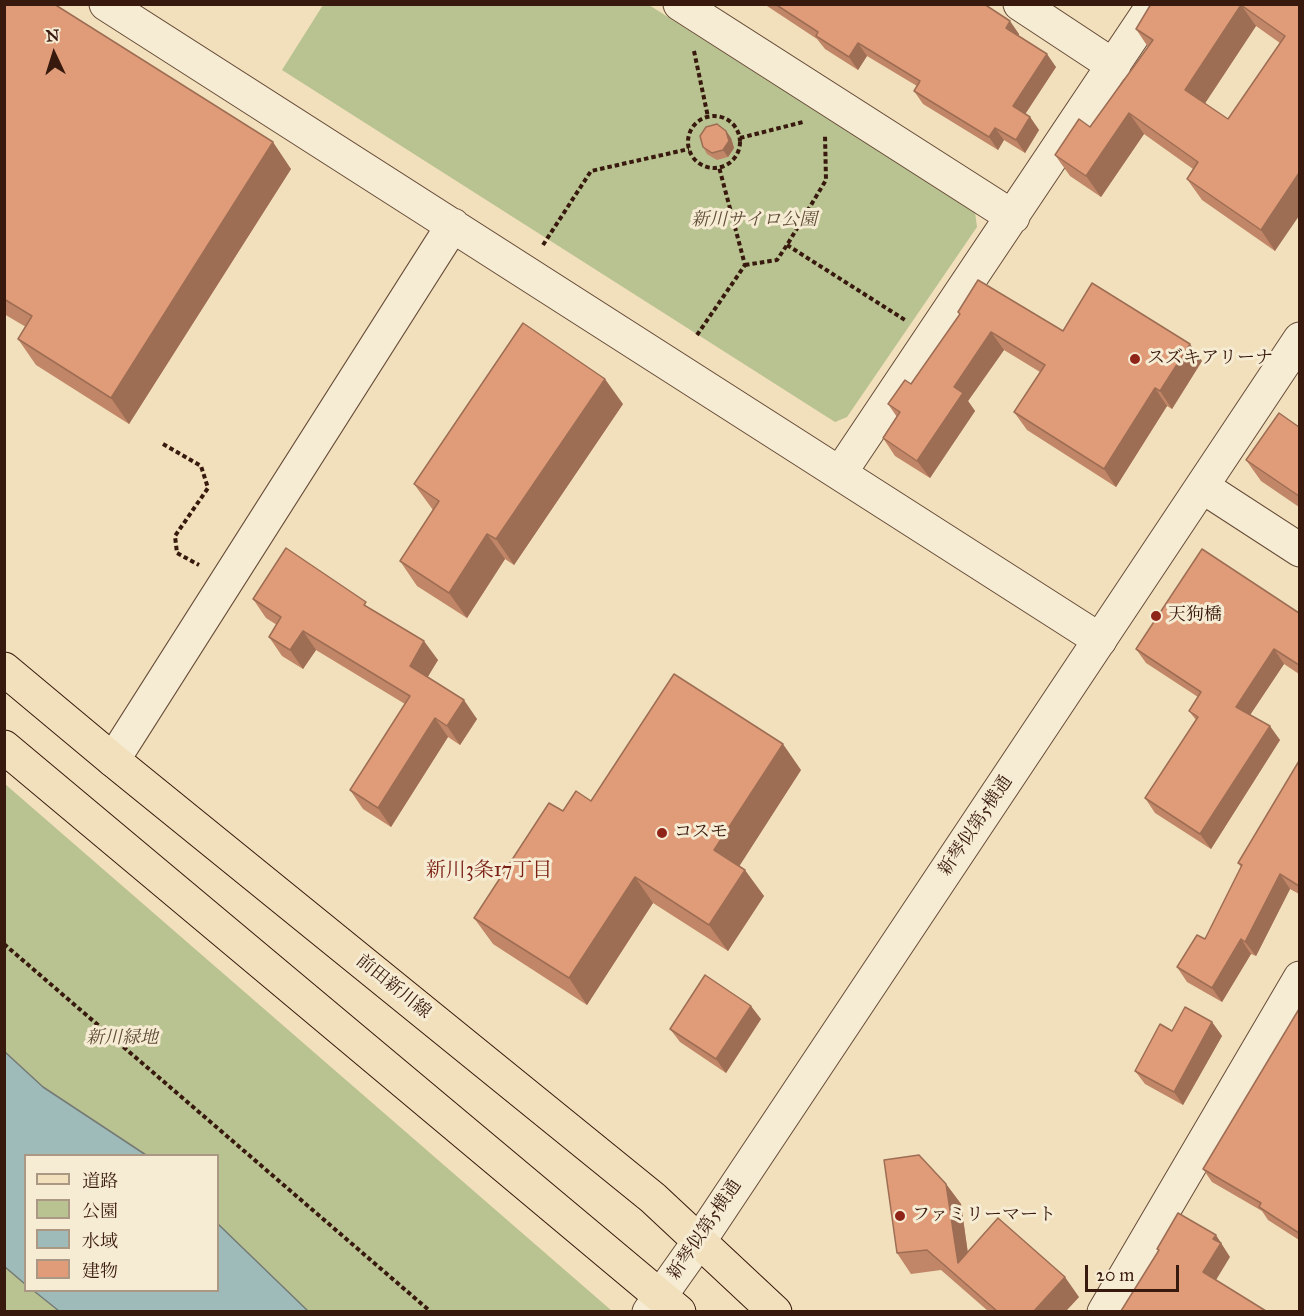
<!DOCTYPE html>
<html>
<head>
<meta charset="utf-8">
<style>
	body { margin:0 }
	#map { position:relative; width:1304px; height:1316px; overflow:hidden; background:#f1e0bb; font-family:"IM FELL Great Primer","Noto Serif JP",serif }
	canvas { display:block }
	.frame { position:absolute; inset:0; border:6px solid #38190d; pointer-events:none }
	.legend { position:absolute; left:24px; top:1154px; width:195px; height:138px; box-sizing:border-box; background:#f6ebd3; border:2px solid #aa9784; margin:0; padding:8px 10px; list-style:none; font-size:18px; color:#38190d }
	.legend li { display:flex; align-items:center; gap:12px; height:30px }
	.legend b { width:30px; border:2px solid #aa9784 }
	.north { position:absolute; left:24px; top:24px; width:60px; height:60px; -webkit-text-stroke:4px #f6ebd3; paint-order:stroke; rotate:356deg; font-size:16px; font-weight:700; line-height:24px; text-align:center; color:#38190d }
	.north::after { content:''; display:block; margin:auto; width:21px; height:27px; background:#38190d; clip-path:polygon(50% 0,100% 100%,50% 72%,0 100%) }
	.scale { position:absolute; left:1085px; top:1265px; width:94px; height:27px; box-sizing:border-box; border:3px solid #38190d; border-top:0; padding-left:8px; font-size:18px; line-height:21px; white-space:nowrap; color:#38190d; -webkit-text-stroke:4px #f6ebd3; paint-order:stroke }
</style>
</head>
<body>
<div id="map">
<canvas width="1304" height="1316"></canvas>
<div class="frame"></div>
<ul class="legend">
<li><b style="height:8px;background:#f1e0bb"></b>道路</li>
<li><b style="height:16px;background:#b9c291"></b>公園</li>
<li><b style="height:16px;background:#9ebbba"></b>水域</li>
<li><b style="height:16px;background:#e09c78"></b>建物</li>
</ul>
<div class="north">N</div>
<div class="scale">20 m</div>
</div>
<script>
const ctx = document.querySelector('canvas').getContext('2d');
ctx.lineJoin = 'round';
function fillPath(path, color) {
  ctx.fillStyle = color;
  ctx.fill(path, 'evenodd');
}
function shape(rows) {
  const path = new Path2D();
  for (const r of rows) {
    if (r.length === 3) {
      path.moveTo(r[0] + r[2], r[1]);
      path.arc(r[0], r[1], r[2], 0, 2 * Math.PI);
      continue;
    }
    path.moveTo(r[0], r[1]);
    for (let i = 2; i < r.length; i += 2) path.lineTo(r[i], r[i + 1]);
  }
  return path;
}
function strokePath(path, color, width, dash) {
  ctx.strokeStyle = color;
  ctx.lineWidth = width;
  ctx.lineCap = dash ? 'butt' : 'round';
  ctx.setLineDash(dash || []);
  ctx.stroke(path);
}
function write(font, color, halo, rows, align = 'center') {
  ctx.font = font + ' "IM FELL Great Primer","Noto Serif JP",serif';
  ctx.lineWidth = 6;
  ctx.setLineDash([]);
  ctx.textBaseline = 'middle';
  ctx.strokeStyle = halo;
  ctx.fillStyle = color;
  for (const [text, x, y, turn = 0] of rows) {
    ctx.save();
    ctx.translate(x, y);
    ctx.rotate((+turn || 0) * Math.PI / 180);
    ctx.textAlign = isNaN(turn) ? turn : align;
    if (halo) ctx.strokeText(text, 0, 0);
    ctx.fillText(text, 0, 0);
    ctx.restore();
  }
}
const green = shape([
	[323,5,649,5,975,212,977,227,847,417,835,422,282,70],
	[5,784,612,1311,5,1311],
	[26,1156,218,1156,218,1290,26,1290]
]);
const water = shape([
	[5,1052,43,1087,146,1155,26,1156,25,1284,5,1267,5,1052],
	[218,1224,308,1311,59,1311,34,1291,218,1290,218,1224]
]);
const path = shape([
	[694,51,708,117],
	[714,142,26],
	[740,138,803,122],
	[543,245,591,171,689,149],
	[787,245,905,320],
	[745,265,777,260,787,245,826,180,825,135],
	[697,335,745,265,719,167],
	[163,444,201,466,208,488,175,536,177,553,199,565],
	[4,944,431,1312]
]);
const minor = shape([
	[106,4,1100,640],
	[680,4,1013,217],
	[1020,4,1114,66],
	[840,473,1154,4],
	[1203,487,1300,550],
	[113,760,453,225],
	[1104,1312,1300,978]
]);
const tertiary = shape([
	[649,1312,700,1240,1300,339]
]);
const primary = shape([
	[4,669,113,760,653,1198,775,1312],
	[4,747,679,1312]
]);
const wall = shape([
	[4,4,291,169,129,424,36,365,18,339,26,327,4,314],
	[764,4,968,4,1019,34,1018,36,1056,67,1025,114,1030,117,1039,130,1025,153,1004,140,998,150,923,104,914,91,917,86,867,56,858,70,825,49,817,39],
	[1151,4,1299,4,1275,251,1202,200,1187,179,1193,169,1144,134,1101,197,1070,176,1055,155,1090,127,1148,47,1136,29],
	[1256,26,1280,43,1228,119,1205,103],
	[726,131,731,138,734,148,728,157,717,160,707,154,703,147],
	[958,312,1063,331,1202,361,1172,409,1167,406,1116,487,1027,430,1014,412,1040,372,1004,350,968,401,975,411,930,478,895,456,883,438,897,417,888,404,911,384,960,314],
	[623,404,514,565,505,559,467,618,417,586,400,561,433,510,414,484],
	[1299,427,1299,507,1261,481,1246,460],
	[253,599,371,609,438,660,427,677,477,719,460,745,448,737,391,827,363,809,350,790,405,704,316,650,303,669,282,656,269,637,277,625,266,618],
	[1299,613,1299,674,1284,664,1250,715,1280,740,1211,849,1155,813,1145,798,1196,720,1189,711,1198,697,1146,663,1136,649],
	[1299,761,1299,894,1290,889,1256,956,1251,954,1222,1002,1187,982,1177,967,1205,939,1241,867,1238,863],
	[801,770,739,866,764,896,728,951,653,903,587,1005,493,944,474,918,563,811,591,801],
	[1299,1009,1299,1240,1268,1220,1262,1211,1212,1182,1203,1169],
	[761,1019,726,1073,680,1042,670,1029],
	[1212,1022,1222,1036,1183,1105,1145,1084,1135,1071,1172,1031],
	[946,1184,961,1204,968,1253,1079,1297,1066,1311,988,1311,941,1270,911,1274,897,1253]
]);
const shadedWall = shape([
	[1241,5,1256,26,1200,111,1185,90],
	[1010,21,1019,34,1015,41,1006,28],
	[858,43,867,56,858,70,849,57],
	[1047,54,1056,67,1022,119,1013,106],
	[1129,113,1144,134,1101,197,1086,176],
	[1030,117,1039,130,1025,153,1016,140],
	[995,128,1004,140,998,150,989,137],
	[726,131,731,138,734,148,728,157,723,150],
	[273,142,291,169,129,424,111,398],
	[1299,173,1299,216,1275,251,1261,230],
	[991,332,1004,350,968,401,975,411,930,478,917,461,954,387],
	[1190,344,1202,361,1172,409,1160,391],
	[605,379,623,404,514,565,496,539],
	[1155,388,1167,406,1116,487,1104,469],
	[487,534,505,559,467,618,449,593],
	[303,631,316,650,303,669,290,650],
	[424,641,438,660,423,685,410,666],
	[1274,649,1284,664,1246,721,1236,707],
	[464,700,477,719,460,745,447,726],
	[435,718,448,737,391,827,378,808],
	[1270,726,1280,740,1211,849,1200,834],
	[783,744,801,770,733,876,714,850],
	[745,870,764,896,728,951,709,925],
	[1280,874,1290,889,1256,956,1245,942],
	[635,877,653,903,587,1005,569,978],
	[1241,939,1251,954,1222,1002,1212,988],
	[751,1006,761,1019,726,1073,716,1059],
	[1212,1022,1222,1036,1183,1105,1174,1092],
	[946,1184,961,1204,972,1284,958,1263],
	[1216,1235,1230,1257,1213,1285,1203,1272,1213,1239],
	[1065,1277,1079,1297,1066,1311,1034,1311]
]);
const building = shape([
	[4,4,54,4,273,142,111,398,18,339,32,316,4,299,4,4],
	[775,4,984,4,1010,21,1006,28,1047,54,1013,106,1030,117,1016,140,995,128,989,137,914,91,920,81,858,43,849,57,816,36,818,32,775,4],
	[1151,4,1299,4,1299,173,1261,230,1187,179,1198,162,1129,113,1086,176,1055,155,1079,119,1090,127,1153,40,1136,29,1151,4],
	[1241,5,1285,36,1228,119,1185,90,1241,5],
	[717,124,726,131,729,141,723,150,712,153,703,147,700,136,706,127,717,124],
	[978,280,1063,331,1092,283,1190,344,1160,391,1155,388,1104,469,1014,412,1045,365,991,332,954,387,963,393,917,461,883,438,900,412,888,404,905,380,911,384,960,314,958,312,978,280],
	[523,323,605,379,496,539,487,534,449,593,400,561,439,501,414,484,523,323],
	[1279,413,1299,427,1299,496,1246,460,1279,413],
	[286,548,366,602,364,605,424,641,410,666,464,700,447,726,435,718,378,808,350,790,410,696,303,631,290,650,269,637,281,617,253,599,286,548],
	[1202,549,1299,613,1299,665,1274,649,1236,707,1270,726,1200,834,1145,798,1198,717,1189,711,1201,692,1136,649,1202,549],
	[674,674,783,744,714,850,745,870,709,925,635,877,569,978,474,918,549,803,563,811,576,791,591,801,674,674],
	[1299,761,1299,886,1280,874,1245,942,1241,939,1212,988,1177,967,1197,935,1205,939,1242,865,1238,863,1299,761],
	[705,975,751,1006,716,1059,670,1029,705,975],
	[1185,1007,1212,1022,1174,1092,1135,1071,1160,1024,1172,1031,1185,1007],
	[1299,1009,1299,1233,1259,1207,1261,1203,1203,1169,1299,1009],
	[919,1155,946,1184,958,1263,998,1218,1065,1277,1034,1311,997,1311,927,1250,897,1253,884,1160,919,1155],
	[1178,1213,1216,1235,1213,1239,1221,1243,1203,1272,1266,1311,1121,1311,1159,1250,1157,1249,1178,1213]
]);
const markers = [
	[1135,359,6,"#8f2418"],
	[1156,616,6,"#8f2418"],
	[662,833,6,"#8f2418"],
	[900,1216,6,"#8f2418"]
];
const parkNames = [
	["新川サイロ公園",754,221],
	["新川緑地",122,1039]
];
const poiNames = [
	["スズキアリーナ",1147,359],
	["天狗橋",1168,616],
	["コスモ",674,833],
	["ファミリーマート",912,1216]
];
const streetNames = [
	["新琴似第5横通",976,826,-56],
	["前田新川線",393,987,39],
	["新琴似第5横通",705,1230,-56]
];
const neighbourhoodNames = [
	["新川3条17丁目",489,871]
];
fillPath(green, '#b9c291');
fillPath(water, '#9ebbba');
strokePath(water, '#757a75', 1.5);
strokePath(minor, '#664b38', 35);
strokePath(tertiary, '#664b38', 35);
strokePath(primary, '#38190d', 35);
strokePath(path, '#38190d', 4, [4.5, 3]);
strokePath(minor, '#f6ebd3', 33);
strokePath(tertiary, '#f6ebd3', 33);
strokePath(primary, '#f1e0bb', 33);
fillPath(wall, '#c18667');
fillPath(shadedWall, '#9d6d54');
fillPath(building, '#e09c78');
strokePath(building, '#9d6d54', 1.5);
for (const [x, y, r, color] of markers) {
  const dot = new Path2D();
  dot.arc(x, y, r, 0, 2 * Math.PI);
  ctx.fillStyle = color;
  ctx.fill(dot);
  strokePath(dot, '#f6ebd3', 2);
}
write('italic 18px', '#5f4c35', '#f6ebd3', parkNames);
write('18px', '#38190d', '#f6ebd3', poiNames, 'left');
write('18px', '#38190d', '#f6ebd3', streetNames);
write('20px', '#7a1f14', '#f6ebd3', neighbourhoodNames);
</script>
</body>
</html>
